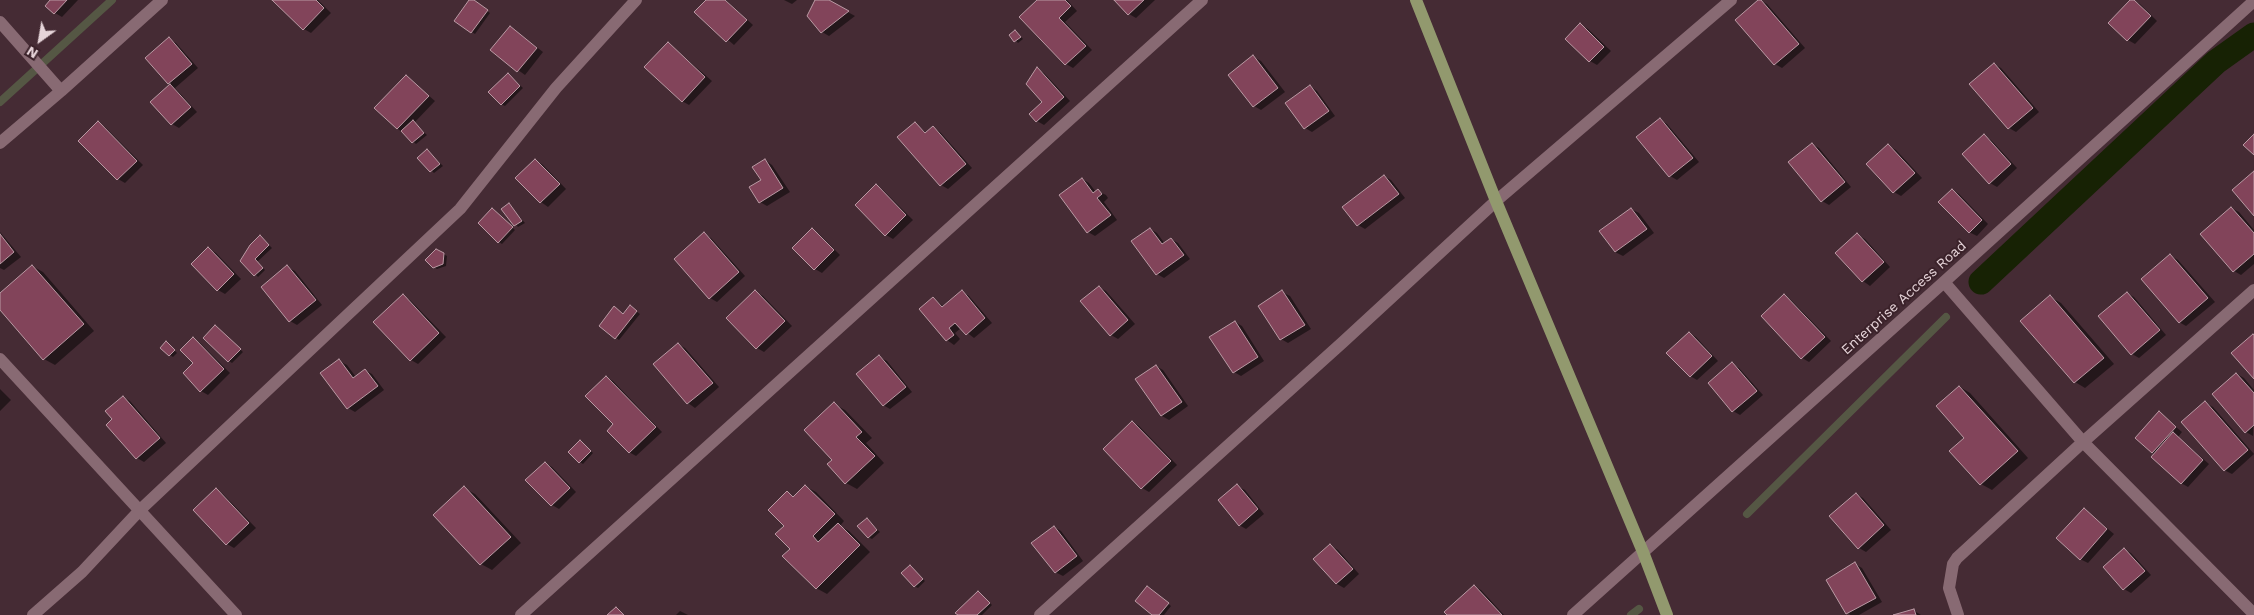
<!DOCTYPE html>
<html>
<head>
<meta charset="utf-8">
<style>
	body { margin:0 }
	#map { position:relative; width:2254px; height:615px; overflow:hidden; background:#452b34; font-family:"Work Sans",sans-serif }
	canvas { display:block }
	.north { position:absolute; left:15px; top:15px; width:50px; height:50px; -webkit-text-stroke:4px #3b222a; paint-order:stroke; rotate:212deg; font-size:14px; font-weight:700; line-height:20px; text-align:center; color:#e6d4d9 }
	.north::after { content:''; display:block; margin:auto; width:18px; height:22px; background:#e6d4d9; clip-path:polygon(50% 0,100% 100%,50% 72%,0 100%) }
</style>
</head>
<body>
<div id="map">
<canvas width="2254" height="615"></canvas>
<div class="north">N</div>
</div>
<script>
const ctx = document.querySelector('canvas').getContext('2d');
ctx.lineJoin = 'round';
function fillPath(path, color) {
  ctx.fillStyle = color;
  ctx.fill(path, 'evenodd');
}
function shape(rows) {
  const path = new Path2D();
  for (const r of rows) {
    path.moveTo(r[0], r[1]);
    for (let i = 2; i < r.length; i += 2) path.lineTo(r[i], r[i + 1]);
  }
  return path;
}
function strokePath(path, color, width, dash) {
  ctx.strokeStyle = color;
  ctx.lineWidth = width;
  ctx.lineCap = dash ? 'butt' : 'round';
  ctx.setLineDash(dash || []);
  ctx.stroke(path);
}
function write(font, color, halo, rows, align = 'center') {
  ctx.font = font + ' "Work Sans",sans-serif';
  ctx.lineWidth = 4;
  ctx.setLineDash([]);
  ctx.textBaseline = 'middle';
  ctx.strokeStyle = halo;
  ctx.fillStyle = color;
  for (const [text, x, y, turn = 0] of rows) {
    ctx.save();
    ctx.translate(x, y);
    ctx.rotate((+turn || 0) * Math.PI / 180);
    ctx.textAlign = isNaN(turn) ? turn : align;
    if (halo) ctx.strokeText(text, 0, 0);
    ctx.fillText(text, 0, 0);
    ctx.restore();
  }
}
const shadow = shape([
	[52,0,78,0,62,17,55,13],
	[274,0,318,0,331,13,311,33,304,29],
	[470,0,490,13,475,34,456,21],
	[707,0,726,0,753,25,734,45,696,12],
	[784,0,797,0,792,4],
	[817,0,826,0,855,16,829,36,822,32],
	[1039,0,1067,0,1077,11,1065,22,1092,50,1073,68,1066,64,1021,17],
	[1115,0,1155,0,1136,18,1129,14],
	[1760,0,1767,4,1805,48,1782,68,1775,64],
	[2132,0,2140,4,2157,21,2135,44,2128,40],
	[1581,25,1588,29,1611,51,1597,65,1590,61],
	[510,27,543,52,525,75,518,70],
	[1015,31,1023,39,1018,43,1011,35],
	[169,39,176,43,198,68,175,88,197,112,179,128,172,124,152,102,171,85,169,83],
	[668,43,712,81,689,105,682,101],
	[1253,57,1261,61,1285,92,1261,110,1254,106,1230,75],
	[1994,64,2001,68,2039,112,2016,132,2009,128],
	[1037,69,1044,73,1070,101,1044,125,1037,121,1044,102],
	[508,74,523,88,505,106,501,104],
	[406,76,435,101,414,123,427,135,416,144,397,128],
	[1310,86,1317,91,1335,116,1312,132,1305,128],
	[1660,120,1667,124,1699,162,1677,180,1670,176],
	[98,123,105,127,143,165,125,183,118,179,79,141],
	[915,124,927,133,933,127,940,132,972,168,948,189,941,185,899,137],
	[1984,136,1991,140,2017,168,1997,187,1990,183],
	[1812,144,1819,148,1851,187,1829,205,1822,201],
	[1888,145,1896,150,1922,178,1901,196,1894,192,1868,164],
	[427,150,443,166,434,173,419,158],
	[535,160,543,165,566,189,548,207,541,202,517,178],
	[765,160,772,165,790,192,767,206,760,202,751,188,763,180],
	[1384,176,1391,180,1405,198,1365,229,1358,225],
	[1082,179,1089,183,1096,192,1098,191,1106,195,1108,198,1104,202,1117,220,1095,236,1088,232],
	[876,186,883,190,913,220,893,239,886,235],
	[1952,190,1959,194,1988,224,1977,236,1969,232],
	[509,205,525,223,518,227,503,209],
	[2231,208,2239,212,2254,230,2254,264,2241,275,2234,271,2202,234],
	[1631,209,1639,213,1654,233,1623,256,1615,252],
	[495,211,515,230,502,244,499,242],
	[1150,229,1157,233,1165,244,1171,239,1178,243,1190,259,1164,278,1157,274],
	[812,230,819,234,840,255,822,273,815,269,794,248],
	[0,232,21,257,4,270,0,268],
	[704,234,711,238,745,276,717,302,710,298],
	[1858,235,1865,239,1890,267,1870,286,1863,281,1837,253],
	[263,239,272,248,257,262,265,270,258,277,242,261],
	[209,249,216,253,241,279,225,294,218,290],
	[443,254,447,256,446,266,437,269,434,267],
	[2170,255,2178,260,2215,302,2186,326,2179,322],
	[32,266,43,272,94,331,55,365,44,359,0,308,0,294],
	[287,267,295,271,322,305,297,325,290,321,262,287],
	[1099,287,1106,291,1135,324,1118,339,1111,335],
	[755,292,763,296,792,326,764,352,757,348],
	[962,292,969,296,992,323,974,338,961,328,955,333,960,339,954,345,947,340,921,309,934,298,944,307],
	[1282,292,1290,296,1311,329,1288,343,1281,339],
	[2127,293,2134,297,2166,335,2139,358,2132,354],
	[1784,295,1791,300,1831,341,1809,362,1802,358],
	[403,296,410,300,446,337,418,364,411,360],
	[2050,297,2061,303,2114,364,2085,388,2075,382,2022,321],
	[633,309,640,314,619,340,600,326],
	[1235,322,1242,326,1264,361,1241,376,1234,372],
	[215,326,243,352,232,363,229,361],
	[1689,333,1696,337,1718,361,1697,380,1690,376],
	[193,339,200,343,230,373,208,395,201,391,195,363],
	[678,344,685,348,719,387,695,408,688,403,654,365],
	[169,345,177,353,173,357,170,355],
	[879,357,887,361,912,392,890,409,883,405],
	[339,361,347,365,356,377,365,370,372,374,384,390,355,412,348,408],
	[1732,364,1739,368,1763,395,1740,415,1733,411],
	[1156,366,1163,370,1188,406,1169,420,1162,416,1137,379],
	[2237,374,2244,378,2254,390,2253,436,2246,432],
	[606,377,613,381,662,432,636,456,629,452,615,424],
	[1960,387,1970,393,2028,458,1992,490,1981,484,1951,451,1966,438],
	[0,389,11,400,0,411],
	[123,397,130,401,166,443,144,462,137,458,114,419],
	[2206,403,2213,407,2254,454,2232,474,2224,470],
	[834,404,845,410,872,438,866,443,884,463,857,489,846,483,834,460],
	[2159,413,2182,432,2178,437,2209,464,2188,487,2181,483,2152,452],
	[1132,422,1139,426,1177,465,1149,492,1142,488,1104,449],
	[583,444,593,453,583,464,580,462],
	[545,463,552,467,576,492,559,509,552,505],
	[805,486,816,492,844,521,840,526,849,531,870,552,827,594,816,588,792,549,785,526,787,493,794,497],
	[1237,486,1245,490,1264,514,1246,529,1239,525],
	[464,488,475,494,521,543,492,570,481,564,435,515],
	[216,489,223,494,256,528,234,548,227,544],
	[1856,494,1863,498,1891,530,1866,552,1859,548],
	[2084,509,2114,534,2088,563,2080,559],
	[867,519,880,532,872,539,868,537],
	[1054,527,1061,531,1083,561,1063,576,1055,572],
	[1330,545,1338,550,1359,574,1344,588,1337,584,1315,560],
	[2124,549,2131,553,2151,575,2131,593,2124,589],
	[1855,564,1862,568,1882,602,1859,615,1850,615,1827,580],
	[910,567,925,581,918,588,914,586],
	[1474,586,1481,590,1504,615,1449,615],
	[1150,589,1171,606,1164,615,1154,615],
	[978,592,992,605,982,615,959,615],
	[1913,610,1921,615,1898,615],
	[680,611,688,615,676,615]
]);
const stream = shape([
	[0,102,112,0],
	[1747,514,1946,317],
	[1631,615,1639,609]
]);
const canal = shape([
	[1981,282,2216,62,2254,35]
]);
const building = shape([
	[50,0,67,0,54,14,45,6,50,0],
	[272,0,316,0,324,8,303,30,272,0],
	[469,0,474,0,488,10,471,33,454,21,469,0],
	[706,0,725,0,747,20,726,42,694,12,706,0],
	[815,0,829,0,849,11,821,33,807,16,815,0],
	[1037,0,1065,0,1071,6,1059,18,1086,46,1065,65,1019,17,1037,0],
	[1114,0,1144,0,1128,15,1114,0],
	[1758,0,1761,0,1799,44,1774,65,1735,20,1758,0],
	[2130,0,2134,0,2151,16,2127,41,2108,23,2130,0],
	[1580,23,1604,47,1589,62,1565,39,1580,23],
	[510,26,537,48,517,72,490,50,510,26],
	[1015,30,1021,37,1014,42,1009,35,1015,30],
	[169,37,192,64,168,84,145,58,169,37],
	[668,42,705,77,682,102,644,67,668,42],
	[1253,55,1278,88,1253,107,1228,75,1253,55],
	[1994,63,2033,108,2008,129,1969,84,1994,63],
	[1037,67,1064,97,1036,122,1029,114,1042,102,1026,84,1037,67],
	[508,73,520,86,501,105,488,92,508,73],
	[406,75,429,96,397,129,374,108,406,75],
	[170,84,191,107,171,125,150,102,170,84],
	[1310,85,1329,111,1304,129,1285,103,1310,85],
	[1660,118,1693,158,1669,177,1636,137,1660,118],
	[413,120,424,133,412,143,401,131,413,120],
	[98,121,137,161,117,180,78,141,98,121],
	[915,122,925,133,933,126,966,164,940,186,897,137,915,122],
	[1984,134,2011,164,1989,184,1962,154,1984,134],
	[2254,134,2254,155,2243,145,2254,134],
	[1812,143,1845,182,1821,202,1788,162,1812,143],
	[1888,144,1915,173,1893,193,1866,164,1888,144],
	[427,149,440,164,430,172,417,158,427,149],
	[535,159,560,184,540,203,515,178,535,159],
	[765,159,783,188,759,203,749,187,761,180,752,167,765,159],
	[2254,171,2254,216,2232,190,2254,171],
	[1384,175,1399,194,1357,226,1342,207,1384,175],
	[1082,178,1093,193,1098,189,1102,194,1097,198,1111,215,1087,233,1059,195,1082,178],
	[876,184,906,215,885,236,855,205,876,184],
	[1952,189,1982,220,1969,233,1938,202,1952,189],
	[509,203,522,221,514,226,501,209,509,203],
	[2231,207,2254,233,2254,254,2233,272,2200,234,2231,207],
	[492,208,513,227,498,243,478,223,492,208],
	[1631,208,1647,229,1615,252,1599,231,1631,208],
	[812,228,834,250,814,270,792,248,812,228],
	[1150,228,1162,244,1171,238,1184,255,1156,275,1131,241,1150,228],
	[704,232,739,272,709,299,674,259,704,232],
	[1857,233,1884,262,1862,282,1835,253,1857,233],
	[0,234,14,252,0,264,0,234],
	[260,235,269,245,255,259,263,268,254,276,240,261,250,245,260,235],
	[208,247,234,274,217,291,191,264,208,247],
	[436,249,444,253,443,264,433,268,425,260,436,249],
	[2170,254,2208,298,2179,323,2141,279,2170,254],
	[32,265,84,324,43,360,0,310,0,293,32,265],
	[287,265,316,300,289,322,261,287,287,265],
	[1099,286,1128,320,1110,336,1080,301,1099,286],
	[755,290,785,321,756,349,726,318,755,290],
	[962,290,985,318,966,335,955,323,949,328,954,335,946,341,919,309,933,297,942,307,962,290],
	[1282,290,1305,325,1280,340,1258,306,1282,290],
	[2127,292,2160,330,2131,355,2098,316,2127,292],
	[403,294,439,333,410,361,373,322,403,294],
	[1784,294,1825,337,1801,359,1761,316,1784,294],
	[2050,295,2104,358,2074,383,2020,321,2050,295],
	[630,305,637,311,615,339,599,326,614,306,623,314,630,305],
	[1235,321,1258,357,1233,373,1209,337,1235,321],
	[215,325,241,349,228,362,203,338,215,325],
	[1689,332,1712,356,1690,377,1666,353,1689,332],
	[2253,334,2254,335,2254,379,2231,353,2253,334],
	[193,337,224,369,200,392,183,373,193,363,180,350,193,337],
	[166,341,175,350,169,356,160,348,166,341],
	[678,343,713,383,687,404,653,364,678,343],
	[879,355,906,387,883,406,856,374,879,355],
	[339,359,353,378,365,369,378,386,347,409,320,373,339,359],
	[1732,362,1757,391,1732,412,1708,383,1732,362],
	[1156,365,1182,402,1161,416,1135,379,1156,365],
	[2236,373,2254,393,2254,425,2245,433,2212,394,2236,373],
	[606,376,656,427,629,453,607,431,613,424,585,396,606,376],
	[1959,386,2018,451,1980,485,1949,451,1964,438,1936,406,1959,386],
	[123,396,160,438,136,459,106,425,112,419,105,411,123,396],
	[2205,401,2248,450,2224,471,2181,422,2205,401],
	[834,402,862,432,856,437,875,456,845,484,827,464,832,460,804,430,834,402],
	[2159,411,2176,427,2152,453,2135,438,2159,411],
	[1132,421,1171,461,1141,489,1103,449,1132,421],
	[2173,432,2203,460,2181,484,2151,457,2173,432],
	[580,440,591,451,579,463,568,452,580,440],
	[545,462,570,488,551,506,525,480,545,462],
	[1237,484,1258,509,1239,526,1218,500,1237,484],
	[805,485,835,514,813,536,818,542,838,523,860,545,816,589,782,556,790,549,775,534,784,526,768,510,787,491,793,497,805,485],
	[464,486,511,537,480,565,433,515,464,486],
	[216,488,249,523,226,545,193,510,216,488],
	[1856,493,1884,525,1858,549,1829,516,1856,493],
	[2084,508,2107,529,2080,560,2056,538,2084,508],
	[867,518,877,530,868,538,857,526,867,518],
	[1054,526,1077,556,1055,573,1031,543,1054,526],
	[1330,544,1353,569,1336,584,1313,559,1330,544],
	[2124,548,2145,571,2123,590,2103,567,2124,548],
	[1855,562,1876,598,1846,614,1826,580,1855,562],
	[910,565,923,579,914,587,901,573,910,565],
	[1474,585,1502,615,1447,615,1444,612,1474,585],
	[1147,586,1169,603,1159,615,1152,615,1135,601,1147,586],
	[978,591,990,603,977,615,958,615,955,613,978,591],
	[616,607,624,615,607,615,616,607],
	[1914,609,1916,615,1893,615,1914,609]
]);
const minor = shape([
	[0,22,61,91],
	[0,143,61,91,162,0],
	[1944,282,2083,442,2254,614],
	[0,359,236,615],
	[33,615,82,572,140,510,460,209,556,88,636,0],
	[521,615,1202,0],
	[1040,615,1343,342,1496,201,1731,0],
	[1573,615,1944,282,2254,1],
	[1958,615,1949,588,1953,564,1957,558,2083,442,2254,290]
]);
const major = shape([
	[1416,0,1496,201,1643,552,1667,615]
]);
const streetNames = [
	["Enterprise Access Road",1904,298,-42]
];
fillPath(shadow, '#0007');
strokePath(stream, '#555744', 8);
strokePath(canal, '#172204', 25);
fillPath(building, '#82445a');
strokePath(building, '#ba9aa4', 1);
strokePath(minor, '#886a73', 12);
strokePath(major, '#92996e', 12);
write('14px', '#e6d4d9', '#3b222a', streetNames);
</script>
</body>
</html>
